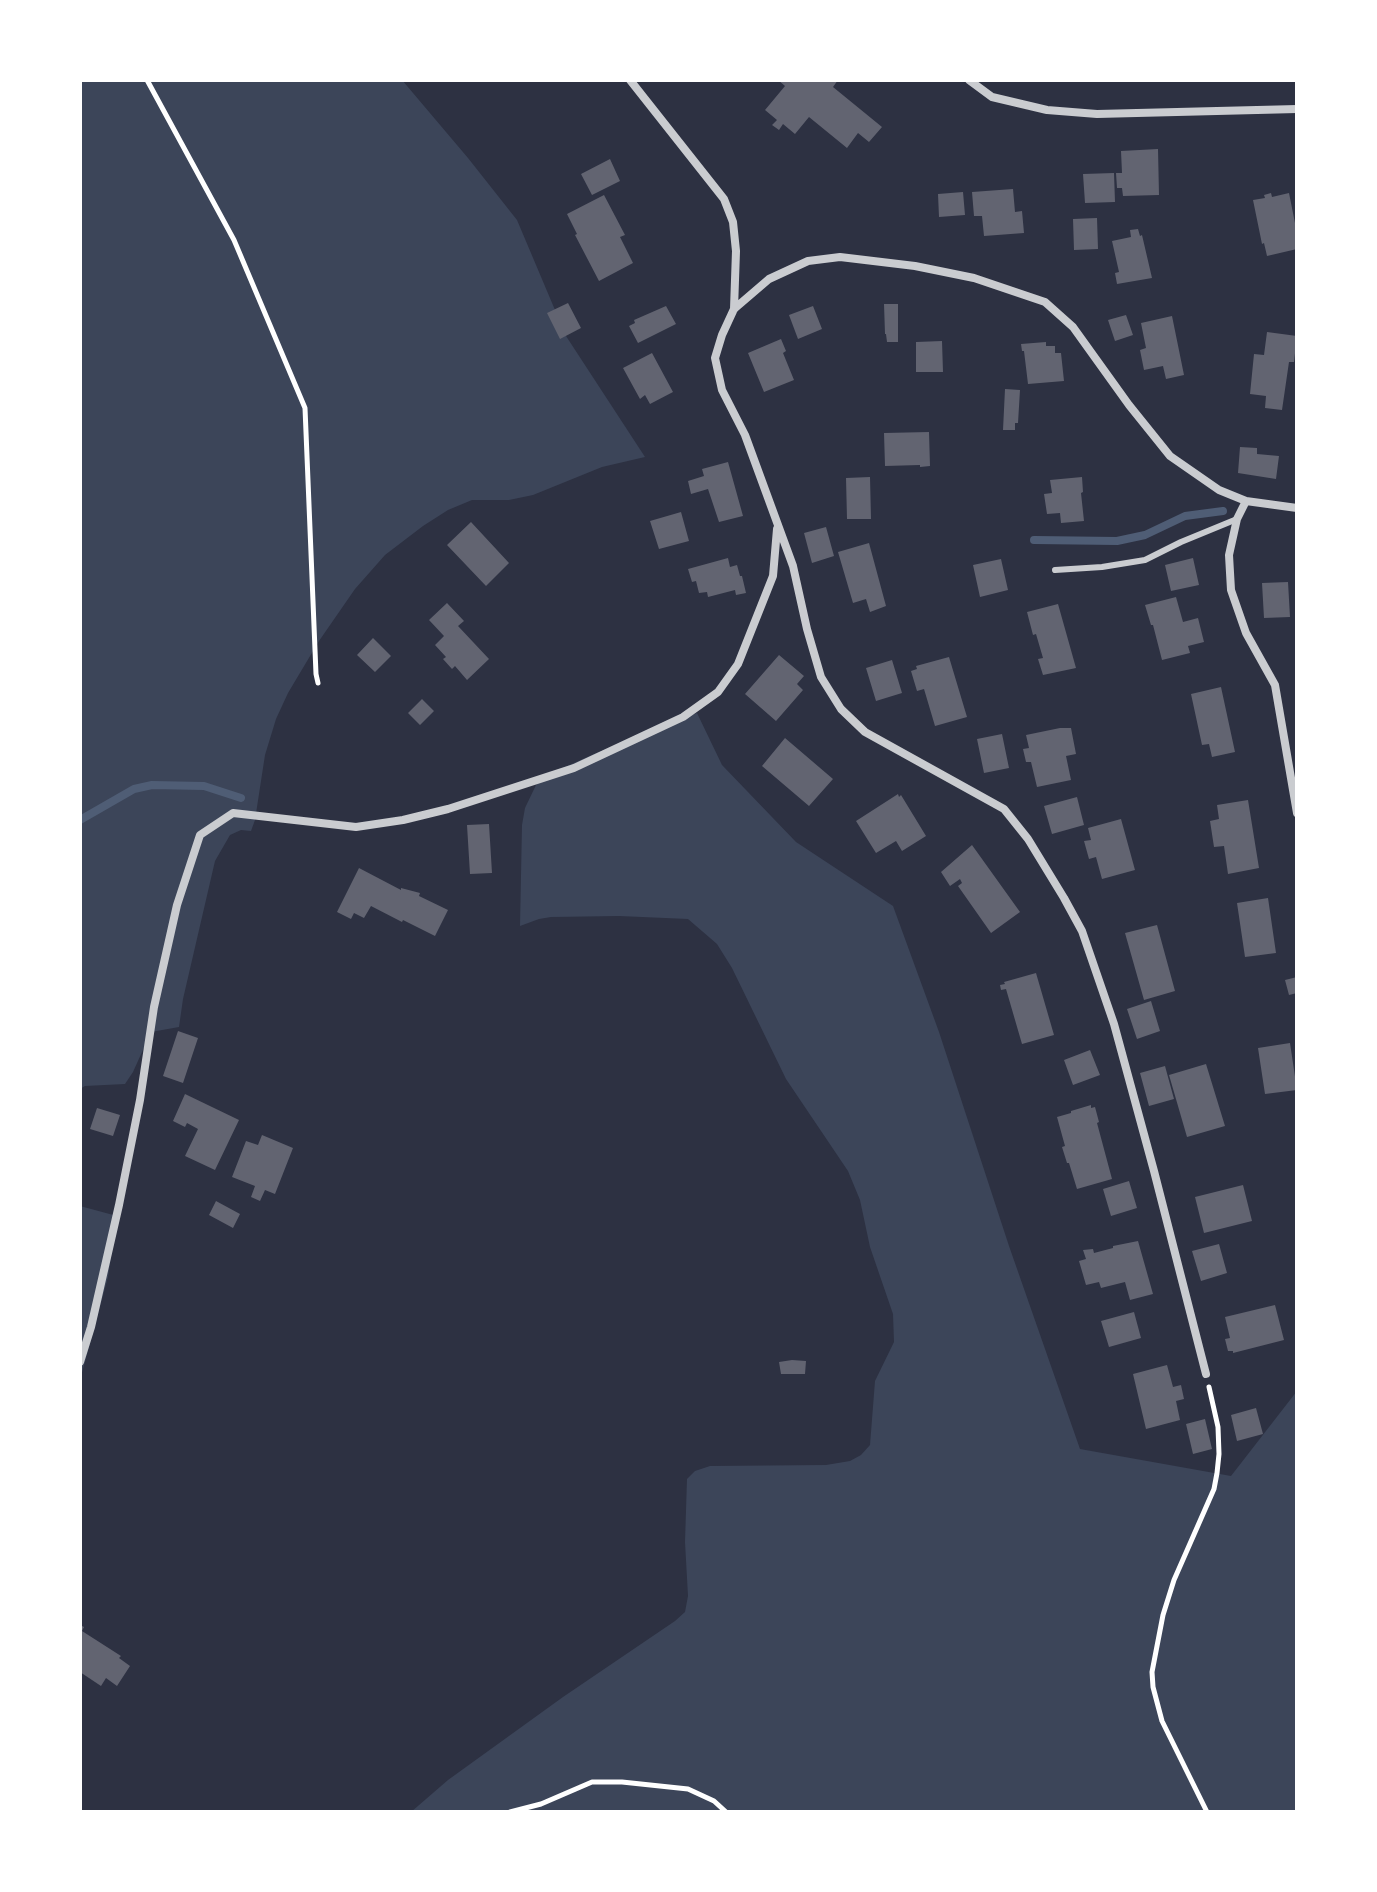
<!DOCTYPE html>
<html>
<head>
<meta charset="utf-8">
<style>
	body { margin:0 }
	#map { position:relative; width:1377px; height:1892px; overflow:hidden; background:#2d3142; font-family:Barlow,sans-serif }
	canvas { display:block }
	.frame { position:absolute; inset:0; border:82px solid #fff; pointer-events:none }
</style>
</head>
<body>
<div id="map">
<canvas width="1377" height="1892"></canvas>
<div class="frame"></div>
</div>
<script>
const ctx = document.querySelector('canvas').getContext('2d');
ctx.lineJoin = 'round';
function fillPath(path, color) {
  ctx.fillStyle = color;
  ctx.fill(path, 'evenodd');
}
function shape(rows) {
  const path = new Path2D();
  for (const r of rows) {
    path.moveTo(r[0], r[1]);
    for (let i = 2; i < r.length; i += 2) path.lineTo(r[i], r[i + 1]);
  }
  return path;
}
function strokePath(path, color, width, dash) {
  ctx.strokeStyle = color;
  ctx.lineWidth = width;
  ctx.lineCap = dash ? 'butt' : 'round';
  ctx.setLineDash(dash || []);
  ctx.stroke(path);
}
const green = shape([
	[80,80,402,80,468,158,517,220,566,336,645,457,602,467,533,495,509,500,472,500,448,510,423,526,385,555,355,589,319,641,288,693,276,719,265,755,255,820,251,831,241,830,230,835,215,861,183,999,179,1027,151,1032,133,1072,125,1084,85,1086,80,1089],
	[697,713,722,765,796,842,893,906,939,1032,1009,1246,1080,1449,1231,1476,1297,1391,1297,1812,411,1812,448,1780,563,1697,675,1621,685,1612,688,1596,685,1542,687,1479,695,1471,710,1466,826,1465,850,1461,861,1455,870,1445,875,1381,894,1342,893,1314,870,1247,860,1200,848,1171,786,1079,732,968,717,944,688,919,619,916,551,917,539,919,520,926,522,825,525,808,536,785,545,776,594,754],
	[80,1206,117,1216,108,1277,80,1380]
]);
const stream = shape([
	[1034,540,1117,541,1145,535,1185,516,1223,511],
	[80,820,134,789,152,785,204,786,241,798]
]);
const building = shape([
	[778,80,838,80,833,87,882,127,869,142,858,133,847,148,809,117,795,134,783,124,779,130,772,125,777,120,765,110,785,86],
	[1158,149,1159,195,1123,196,1122,188,1117,188,1116,173,1122,173,1121,151],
	[610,159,620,181,592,195,581,174],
	[1114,173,1115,202,1085,203,1083,174],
	[1013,189,1015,212,1022,211,1024,233,984,236,982,216,974,216,972,192],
	[963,192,965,215,939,217,938,194],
	[1271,193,1272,197,1289,193,1297,233,1297,249,1267,256,1264,243,1262,244,1253,200,1265,198,1264,195],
	[604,195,625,235,620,237,633,263,599,281,575,235,577,234,567,214],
	[1097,218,1098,249,1074,250,1073,219],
	[1138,229,1140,236,1142,235,1152,278,1117,284,1115,273,1119,272,1112,241,1131,237,1130,230],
	[568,303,581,328,560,339,547,313],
	[884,304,898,304,898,342,887,342,886,334,885,334],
	[666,306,676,324,638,343,629,326,635,323,634,320],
	[813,306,822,329,798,339,789,315],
	[1126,315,1133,335,1115,341,1108,320],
	[1172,316,1184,375,1166,379,1163,366,1144,370,1140,350,1146,348,1141,323],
	[1267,332,1297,336,1294,362,1289,362,1282,410,1265,408,1266,396,1250,394,1254,354,1264,355],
	[781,339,786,351,783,353,794,380,764,392,748,353],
	[942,341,943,372,916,372,916,342],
	[1046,342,1046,346,1055,346,1055,353,1061,353,1064,381,1028,384,1024,351,1022,351,1021,344],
	[652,353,673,392,650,404,645,395,640,399,623,368],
	[1005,389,1020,390,1018,423,1015,423,1015,430,1003,430],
	[929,432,930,466,920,467,920,465,885,466,884,433],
	[1240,447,1257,448,1257,454,1279,456,1276,479,1238,473],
	[728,462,743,516,719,522,708,489,691,494,688,481,704,476,702,469],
	[870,477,871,519,847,519,846,478],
	[1082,477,1083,492,1081,493,1084,521,1061,523,1060,513,1047,514,1044,494,1052,493,1050,480],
	[681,512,689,541,659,549,650,521],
	[471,522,509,563,486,586,447,545],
	[826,527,834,556,812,563,804,533],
	[869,543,886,606,870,612,866,599,853,603,838,552],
	[728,558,730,567,737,565,740,576,742,576,746,593,736,595,735,590,708,597,707,592,699,593,696,581,692,582,688,569],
	[1193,558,1199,585,1171,591,1165,565],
	[1001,559,1008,590,980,597,973,565],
	[1288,582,1290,617,1264,618,1262,583],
	[1176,597,1183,622,1198,618,1204,642,1188,646,1190,653,1162,660,1153,625,1151,625,1145,605],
	[447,603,464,621,458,626,489,659,467,680,455,666,452,669,443,659,446,657,435,645,444,636,429,620],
	[1058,604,1076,668,1043,675,1038,659,1043,658,1036,634,1033,635,1027,612],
	[373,638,391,656,375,672,357,655],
	[779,655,804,676,797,684,803,690,776,721,745,694],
	[949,657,967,717,935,726,924,689,917,691,911,671,917,669,916,666],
	[892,660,902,693,876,701,866,668],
	[1221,687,1235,752,1212,757,1209,744,1202,745,1191,694],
	[422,699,434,711,420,725,408,713],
	[1060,728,1071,728,1076,754,1066,756,1071,780,1037,787,1031,762,1026,762,1023,749,1029,748,1026,735],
	[1002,734,1009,768,984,773,977,739],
	[785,738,833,779,809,806,762,766],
	[898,794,899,797,901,795,926,836,902,851,896,841,876,853,856,821],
	[1077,797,1084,825,1052,834,1044,806],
	[1248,800,1259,868,1228,874,1224,846,1214,847,1210,821,1219,819,1217,805],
	[1121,819,1135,870,1102,879,1096,857,1089,859,1084,841,1091,840,1088,828],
	[489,824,492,873,470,874,467,825],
	[972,845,1020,912,991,933,958,886,962,883,960,879,950,886,941,872],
	[359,868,401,890,401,888,420,893,419,896,448,910,435,936,403,920,402,922,371,906,364,918,354,913,351,919,337,912],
	[1268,898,1276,953,1245,957,1237,903],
	[1157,925,1175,991,1144,1000,1125,933],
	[1036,973,1054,1035,1022,1044,1006,989,1001,990,1000,985,1005,984,1004,982],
	[1297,977,1297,993,1289,995,1285,980],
	[1151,1001,1160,1031,1137,1039,1127,1009],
	[178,1031,198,1038,183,1083,163,1076],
	[1290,1043,1297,1090,1265,1094,1258,1048],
	[1090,1050,1100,1075,1073,1085,1064,1060],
	[1206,1064,1225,1126,1187,1137,1169,1075],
	[1165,1066,1174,1099,1149,1106,1140,1073],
	[185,1094,239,1120,215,1170,185,1156,198,1129,187,1123,185,1127,173,1121],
	[1091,1105,1091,1108,1095,1107,1099,1122,1097,1123,1112,1179,1077,1189,1069,1163,1067,1163,1062,1147,1065,1146,1057,1117,1071,1113,1071,1111],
	[97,1108,120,1115,113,1136,90,1129],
	[262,1135,293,1148,275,1194,265,1190,260,1201,251,1197,255,1186,232,1177,246,1141,258,1145],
	[1129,1181,1137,1208,1111,1216,1103,1189],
	[1243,1185,1252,1221,1204,1233,1195,1197],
	[216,1201,240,1214,233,1228,209,1215],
	[1138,1241,1153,1294,1130,1300,1125,1282,1101,1288,1099,1282,1086,1285,1079,1261,1086,1259,1083,1250,1093,1249,1094,1253,1113,1248,1113,1246],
	[1219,1244,1227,1273,1201,1281,1192,1251],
	[1275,1305,1284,1340,1233,1353,1233,1351,1228,1351,1225,1339,1230,1338,1225,1317],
	[1134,1312,1141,1338,1109,1347,1101,1321],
	[792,1360,806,1361,805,1374,781,1374,779,1362],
	[1167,1365,1173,1387,1181,1385,1184,1399,1176,1401,1180,1420,1146,1429,1133,1374],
	[1256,1408,1263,1434,1237,1441,1231,1415],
	[1205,1419,1212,1449,1193,1454,1186,1424],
	[80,1625,84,1627,82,1631,121,1656,119,1658,130,1666,117,1686,106,1678,101,1686,80,1672]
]);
const path = shape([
	[147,80,234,240,305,408,316,674,318,683],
	[510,1812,541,1804,592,1782,622,1782,688,1789,714,1801,726,1812],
	[1207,1812,1162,1721,1153,1687,1152,1672,1163,1615,1174,1580,1214,1489,1217,1473,1219,1454,1218,1427,1209,1387]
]);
const service = shape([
	[1055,570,1102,567,1145,560,1181,542,1237,519]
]);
const minor = shape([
	[630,80,724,199,733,222,736,251,734,309],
	[969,80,992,97,1047,110,1097,114,1297,109],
	[1246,501,1237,519,1229,555,1231,590,1246,633,1275,685,1297,813],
	[80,1362,91,1327,119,1205,140,1100,154,1007,177,905,200,835,233,813,356,827,403,820,448,809,574,768,683,717,718,692,738,664,773,576,777,529],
	[1206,1374,1154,1171,1114,1024,1082,931,1064,898,1028,839,1004,809,865,732,841,709,821,677,807,629,793,566,745,435,722,390,715,358,722,335,734,309,769,279,808,261,840,257,915,266,974,278,1045,302,1073,327,1129,405,1170,456,1219,490,1246,501,1297,508]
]);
fillPath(green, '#3c4559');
strokePath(stream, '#4f5d75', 8);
fillPath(building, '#626471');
strokePath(path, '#fff', 5);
strokePath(service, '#caccd0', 6);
strokePath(minor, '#caccd0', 8);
</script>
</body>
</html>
